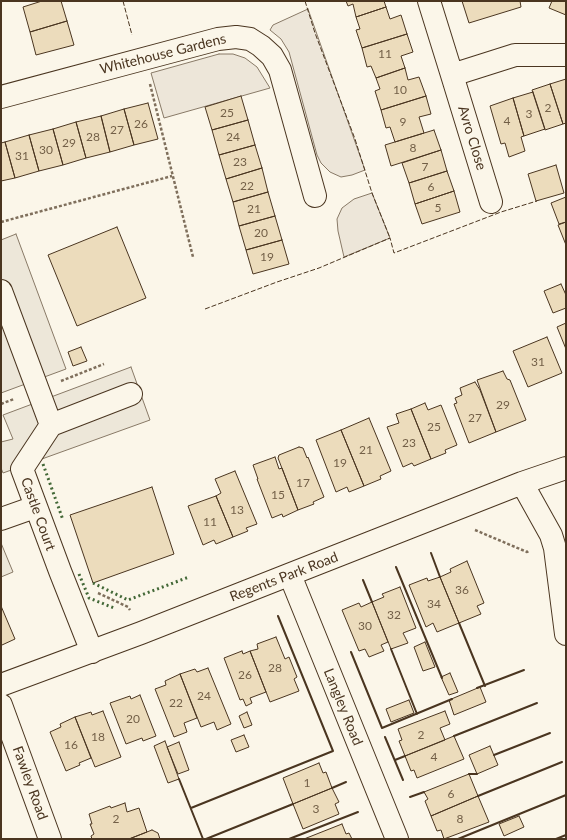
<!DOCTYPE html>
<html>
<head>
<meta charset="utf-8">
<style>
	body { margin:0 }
	#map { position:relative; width:567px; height:840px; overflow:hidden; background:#fbf6e9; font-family:Lato,sans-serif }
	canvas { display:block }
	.frame { position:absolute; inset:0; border:2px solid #4a3520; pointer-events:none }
</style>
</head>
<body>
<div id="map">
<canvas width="567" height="840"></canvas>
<div class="frame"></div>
</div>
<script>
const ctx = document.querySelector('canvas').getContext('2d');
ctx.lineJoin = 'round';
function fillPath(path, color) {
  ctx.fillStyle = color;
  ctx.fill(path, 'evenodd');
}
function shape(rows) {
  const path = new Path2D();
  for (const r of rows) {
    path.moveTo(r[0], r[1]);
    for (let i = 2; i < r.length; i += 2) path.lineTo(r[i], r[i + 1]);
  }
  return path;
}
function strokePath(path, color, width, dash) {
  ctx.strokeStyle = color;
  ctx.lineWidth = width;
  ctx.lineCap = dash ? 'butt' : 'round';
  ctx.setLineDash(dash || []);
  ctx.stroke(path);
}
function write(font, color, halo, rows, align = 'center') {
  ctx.font = font + ' Lato,sans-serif';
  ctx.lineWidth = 3;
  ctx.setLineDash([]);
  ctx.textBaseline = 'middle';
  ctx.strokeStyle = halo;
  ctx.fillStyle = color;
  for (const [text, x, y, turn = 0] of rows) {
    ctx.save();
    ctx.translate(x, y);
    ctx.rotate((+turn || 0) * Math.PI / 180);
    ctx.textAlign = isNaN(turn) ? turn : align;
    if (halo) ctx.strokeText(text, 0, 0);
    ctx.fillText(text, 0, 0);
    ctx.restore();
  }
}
const green = shape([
	[308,9,365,170,352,175,341,177,330,172,321,163,317,155,289,52,281,39,270,30,273,25,308,9],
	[219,54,233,54,245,58,257,67,270,88,164,118,151,73,219,54],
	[372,193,390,238,344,257,338,231,337,219,342,208,354,199,372,193]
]);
const parking = shape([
	[16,234,66,369,1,393,1,240,16,234],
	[131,367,150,420,3,473,1,468,1,442,13,439,3,415,131,367],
	[1,543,13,572,1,577,1,543]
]);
const building = shape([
	[42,1,61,1,67,21,30,32,23,7,42,1],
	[346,1,384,1,386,7,356,17,353,4,348,6,346,1],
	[462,1,520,1,521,7,469,23,462,1],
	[552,1,566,1,566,15,549,8,552,1],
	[386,7,390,19,401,15,407,34,362,48,356,30,360,29,356,17,386,7],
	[67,21,74,45,36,55,30,32,67,21],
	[407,34,413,52,401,56,405,68,376,78,371,66,367,67,362,48,407,34],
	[405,68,408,80,419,77,426,96,381,110,375,91,380,89,376,78,405,68],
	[566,79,566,123,563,124,550,84,566,79],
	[550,84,563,124,545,130,532,90,550,84],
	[533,92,545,129,524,136,513,98,533,92],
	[241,96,248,120,212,130,205,107,241,96],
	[426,96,431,114,419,117,424,133,395,142,390,127,386,128,381,110,426,96],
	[513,98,524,136,521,137,525,151,509,157,505,143,501,144,490,106,513,98],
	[148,103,158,139,134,145,124,109,148,103],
	[124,109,134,145,110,152,101,116,124,109],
	[101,116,110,152,86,158,76,122,101,116],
	[248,120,255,145,219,155,212,130,248,120],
	[76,122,86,158,63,165,53,129,76,122],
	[53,129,63,165,39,171,29,135,53,129],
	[434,130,441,150,391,166,385,145,434,130],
	[29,135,39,171,15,178,5,142,29,135],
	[5,142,15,178,1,181,1,143,5,142],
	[255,145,262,168,226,179,219,155,255,145],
	[441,150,447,171,409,183,402,163,441,150],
	[556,165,564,193,536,201,528,174,556,165],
	[262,168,268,192,233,202,226,179,262,168],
	[447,171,454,191,415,204,409,183,447,171],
	[454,191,460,212,422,224,415,204,454,191],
	[268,192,275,216,239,226,233,202,268,192],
	[566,197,566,222,559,224,551,203,566,197],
	[275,216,282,240,246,250,239,226,275,216],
	[566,222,566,245,558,225,566,222],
	[117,227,146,298,77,326,48,255,117,227],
	[282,240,289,264,253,274,246,250,282,240],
	[561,284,566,295,566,308,553,313,544,291,561,284],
	[566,323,566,349,557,327,566,323],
	[547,337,562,373,528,387,513,351,547,337],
	[81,347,87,361,73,366,68,352,81,347],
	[503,371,507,379,510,380,526,420,496,432,477,380,503,371],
	[475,382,480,390,496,432,469,443,454,404,457,403,455,398,462,395,460,388,475,382],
	[425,403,428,410,441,405,457,445,445,450,446,453,431,459,411,409,425,403],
	[411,409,431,459,414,466,412,463,403,467,387,427,399,423,396,414,411,409],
	[369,418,391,471,380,476,381,479,364,486,341,430,369,418],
	[341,430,364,486,349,492,347,487,336,492,316,440,341,430],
	[299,447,303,448,307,458,308,457,324,497,313,502,314,504,298,510,278,458,279,455,299,447],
	[275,457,279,469,282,468,298,510,283,517,282,514,272,518,257,479,258,479,253,465,275,457],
	[235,471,257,524,246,528,248,531,233,537,216,496,221,493,215,479,235,471],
	[152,487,174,554,93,583,70,515,152,487],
	[216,496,233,537,216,544,214,540,203,545,188,506,216,496],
	[467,561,484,603,477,606,481,614,459,623,440,577,451,572,450,569,467,561],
	[440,577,459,623,437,632,433,623,426,627,409,585,427,578,428,581,440,577],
	[400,587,416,628,403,633,408,643,391,649,372,602,384,597,382,594,400,587],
	[372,602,388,642,381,645,384,651,369,657,365,649,359,651,342,610,359,603,361,607,372,602],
	[1,606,15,639,2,645,1,644,1,606],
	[276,637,285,659,289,657,297,677,294,679,299,691,270,702,250,651,258,649,257,644,276,637],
	[425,642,435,667,423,671,414,647,425,642],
	[242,651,243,654,250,651,266,692,250,698,252,703,246,706,243,699,240,700,224,658,242,651],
	[208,668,231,724,217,730,214,722,201,727,180,674,195,669,197,672,208,668],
	[450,673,458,692,449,695,441,677,450,673],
	[180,674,197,718,184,723,187,732,174,737,155,689,166,685,165,681,180,674],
	[480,687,486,702,454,715,449,700,480,687],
	[140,695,156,736,143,741,142,738,126,744,110,703,130,696,131,699,140,695],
	[409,700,414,713,391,722,386,709,409,700],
	[103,711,121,757,95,767,75,717,91,712,92,715,103,711],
	[445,711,450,724,440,728,445,740,405,756,399,741,402,740,398,729,445,711],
	[247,712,252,725,244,728,239,716,247,712],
	[75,717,91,758,79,763,80,765,66,771,50,732,61,727,60,724,75,717],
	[244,735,249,747,236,752,231,740,244,735],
	[454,736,464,759,417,778,414,770,411,771,405,756,454,736],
	[165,741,179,779,168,783,154,746,165,741],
	[179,742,189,770,178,774,167,747,179,742],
	[490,746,498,765,477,774,469,755,490,746],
	[319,763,323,773,326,772,332,788,293,804,283,778,319,763],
	[469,774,478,796,431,816,425,801,428,799,424,792,469,774],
	[332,788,339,802,335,804,339,814,303,829,293,804,332,788],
	[478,796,489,822,444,839,441,830,437,831,431,816,478,796],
	[125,803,127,812,139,808,147,832,129,839,92,839,91,836,94,834,90,824,92,824,89,814,110,806,111,808,125,803],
	[519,816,524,827,504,836,499,824,519,816],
	[342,824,346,834,349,833,352,839,304,839,342,824],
	[152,830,158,833,160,839,129,839,152,830]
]);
const path = shape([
	[150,84,193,257],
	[1,222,172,176],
	[61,381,104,364],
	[1,404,14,399],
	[475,530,527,552,529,551],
	[98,593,128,607,130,610]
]);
const minor = shape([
	[429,1,452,75,515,55,566,55],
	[452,75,491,202],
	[1,97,218,39,236,37,250,39,261,46,272,56,280,70,315,196],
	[1,291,51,425,22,469,60,571,92,652],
	[51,425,131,394],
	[522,483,551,535,555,548,566,634],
	[1,519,35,507],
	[290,575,397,839],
	[1,685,141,633,522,483,566,468],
	[1,705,50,839]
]);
const hedge = shape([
	[43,464,63,520],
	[79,574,89,598,114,608],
	[93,583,128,600,189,577]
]);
const fence = shape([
	[123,1,132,35],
	[305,1,315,33,355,139,372,193,390,238],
	[205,309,277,282,319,268,390,238,394,253,501,212,537,201]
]);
const wall = shape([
	[431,553,440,577],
	[396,567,442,678],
	[363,580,372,602],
	[459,623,485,686],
	[391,649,417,714],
	[351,652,382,728,452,699],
	[477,688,524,670],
	[454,736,537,703],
	[385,737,403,780],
	[494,755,550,733],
	[395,760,405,756],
	[469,774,477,774],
	[179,779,203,839],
	[332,788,346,782],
	[478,796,562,762],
	[410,797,424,792],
	[191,808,333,751,278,616],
	[206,839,293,804],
	[289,839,358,812],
	[458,839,566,795],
	[556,839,566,835]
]);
const numberNames = [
	["11",385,54],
	["10",400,90],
	["2",548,108],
	["25",227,113],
	["3",529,114],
	["4",507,121],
	["9",403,122],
	["26",141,124],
	["27",117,130],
	["28",93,137],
	["24",233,137],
	["29",69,143],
	["8",413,148],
	["30",46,150],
	["31",22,156],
	["23",240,162],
	["7",425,167],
	["22",247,186],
	["6",431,187],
	["5",438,208],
	["21",254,209],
	["20",261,233],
	["19",267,257],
	["31",538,362],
	["29",503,405],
	["27",475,418],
	["25",434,427],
	["23",409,443],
	["21",366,450],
	["19",340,463],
	["17",303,483],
	["15",278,495],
	["13",237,510],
	["11",210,522],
	["36",462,590],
	["34",434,604],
	["32",394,615],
	["30",365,626],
	["28",275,668],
	["26",245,675],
	["24",204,696],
	["22",176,703],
	["20",133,719],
	["2",421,735],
	["18",98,737],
	["16",71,745],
	["4",434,757],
	["1",307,783],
	["6",451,794],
	["3",316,809],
	["2",116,819],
	["8",460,819]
];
const streetNames = [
	["Whitehouse Gardens",163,54,-14],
	["Avro Close",472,138,73],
	["Castle Court",38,514,70],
	["Regents Park Road",284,577,-21],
	["Langley Road",343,707,68],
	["Fawley Road",30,783,70]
];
fillPath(green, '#ede6d9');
strokePath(green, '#887966', 1);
fillPath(parking, '#ede7d9');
strokePath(parking, '#887966', 1);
fillPath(building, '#ecdcbc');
strokePath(building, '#4a3520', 1);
strokePath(minor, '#4a3520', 24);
strokePath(path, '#7f6f5c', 2.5, [3, 2]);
strokePath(minor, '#fbf6e9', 22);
strokePath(hedge, '#436837', 3, [2, 3]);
strokePath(fence, '#4a3520', 1, [5, 2]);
strokePath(wall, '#4a3520', 2);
write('12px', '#725f47', null, numberNames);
write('14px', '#4a3520', '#fbf6e9', streetNames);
</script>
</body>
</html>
